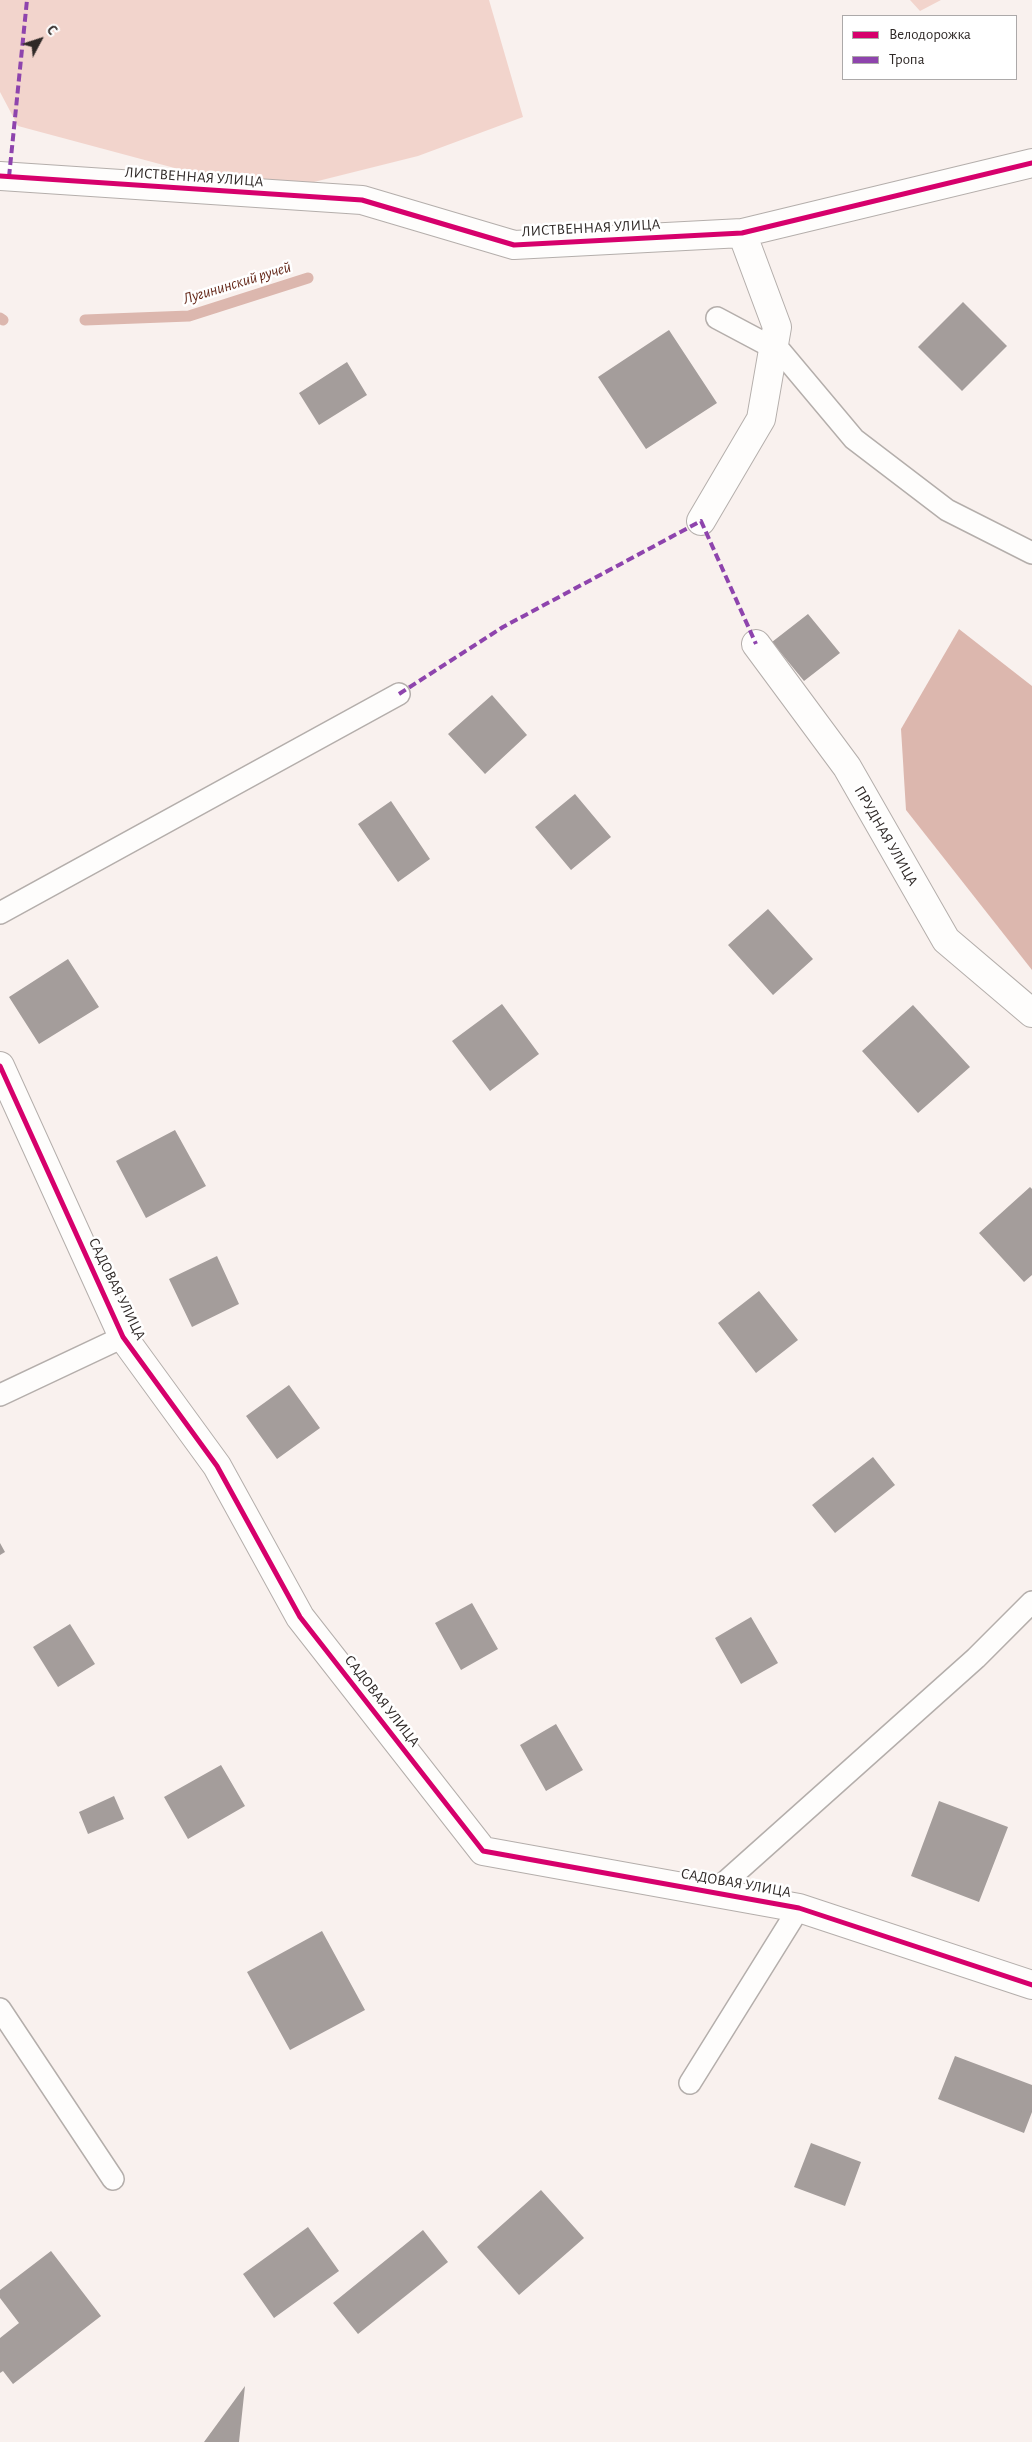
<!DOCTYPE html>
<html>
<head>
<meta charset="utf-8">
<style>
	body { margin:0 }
	#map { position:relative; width:1032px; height:2442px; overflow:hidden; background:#f9f1ee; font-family:"Alegreya Sans",sans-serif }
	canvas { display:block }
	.legend { position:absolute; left:842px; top:15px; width:175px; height:65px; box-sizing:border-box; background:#fff; border:1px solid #aca9a9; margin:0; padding:6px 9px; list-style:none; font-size:15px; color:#2f2927 }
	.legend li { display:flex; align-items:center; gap:10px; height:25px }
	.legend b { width:25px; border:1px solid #aca9a9 }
	.north { position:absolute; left:15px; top:15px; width:50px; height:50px; -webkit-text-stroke:4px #fff; paint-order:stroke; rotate:50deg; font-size:14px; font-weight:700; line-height:20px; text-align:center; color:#2f2927 }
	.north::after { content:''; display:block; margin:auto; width:18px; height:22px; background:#2f2927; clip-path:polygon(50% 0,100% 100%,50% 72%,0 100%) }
</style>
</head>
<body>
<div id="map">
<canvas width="1032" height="2442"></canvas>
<ul class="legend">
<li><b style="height:6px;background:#d6006c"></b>Велодорожка</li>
<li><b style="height:6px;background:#8e44ad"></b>Тропа</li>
</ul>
<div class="north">С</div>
</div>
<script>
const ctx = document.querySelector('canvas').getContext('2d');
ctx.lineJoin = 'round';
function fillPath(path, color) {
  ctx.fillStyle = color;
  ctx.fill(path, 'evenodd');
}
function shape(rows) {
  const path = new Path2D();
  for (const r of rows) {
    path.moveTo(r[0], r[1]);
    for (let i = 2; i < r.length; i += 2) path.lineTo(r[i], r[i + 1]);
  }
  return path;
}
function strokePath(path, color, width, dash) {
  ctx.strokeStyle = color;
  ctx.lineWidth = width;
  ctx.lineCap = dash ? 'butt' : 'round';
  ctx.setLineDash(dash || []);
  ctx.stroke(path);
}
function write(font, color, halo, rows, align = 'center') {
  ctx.font = font + ' "Alegreya Sans",sans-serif';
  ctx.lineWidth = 5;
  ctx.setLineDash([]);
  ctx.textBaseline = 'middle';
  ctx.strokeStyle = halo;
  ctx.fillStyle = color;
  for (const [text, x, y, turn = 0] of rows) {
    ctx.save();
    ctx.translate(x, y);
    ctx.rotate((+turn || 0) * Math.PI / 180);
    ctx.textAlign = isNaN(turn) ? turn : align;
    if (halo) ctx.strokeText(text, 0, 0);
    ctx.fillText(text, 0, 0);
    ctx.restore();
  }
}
const green = shape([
	[0,0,489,0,523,117,418,156,262,195,223,181,18,126,0,92],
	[910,0,941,0,920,11]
]);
const water = shape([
	[959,629,1032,686,1032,970,906,810,901,729]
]);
const stream = shape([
	[0,318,3,320],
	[85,320,189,316,308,278]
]);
const building = shape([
	[963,302,1007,346,962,391,918,347],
	[669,330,717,403,646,449,598,377],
	[347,362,367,395,319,425,299,393],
	[808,614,840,653,804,681,772,642],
	[492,695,527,735,485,774,448,734],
	[575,794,611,837,571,870,535,827],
	[391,801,430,859,398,882,358,824],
	[768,909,813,959,773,995,728,945],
	[68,959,99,1007,39,1044,9,997],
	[502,1004,539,1054,490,1091,452,1041],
	[913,1005,970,1067,918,1113,862,1051],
	[175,1130,206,1186,146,1218,116,1161],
	[1030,1187,1032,1189,1032,1275,1024,1282,979,1233],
	[217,1256,239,1304,192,1327,169,1279],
	[759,1291,798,1340,756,1373,718,1323],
	[289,1385,320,1428,277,1459,246,1416],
	[873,1457,895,1485,835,1533,812,1505],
	[0,1543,5,1552,0,1555],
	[472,1603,498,1649,461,1670,435,1623],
	[751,1617,778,1663,741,1684,715,1638],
	[70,1624,95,1664,58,1687,33,1647],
	[556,1724,583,1770,546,1791,520,1745],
	[221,1765,245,1806,188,1839,164,1797],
	[114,1796,124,1819,88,1834,79,1812],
	[939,1801,1008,1827,979,1902,911,1876],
	[322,1931,365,2010,290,2050,247,1972],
	[955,2056,1032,2085,1032,2112,1024,2133,938,2099],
	[811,2143,861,2162,845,2206,794,2187],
	[541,2190,584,2238,519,2295,477,2247],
	[308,2227,339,2271,274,2318,243,2274],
	[423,2230,448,2262,358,2334,333,2303],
	[51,2251,101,2316,13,2384,3,2371,0,2373,0,2338,19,2323,0,2298,0,2290],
	[245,2386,239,2442,204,2442]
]);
const service = shape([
	[717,318,781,352,854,439,947,510,1032,553],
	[0,913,399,694],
	[0,1395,123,1337],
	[714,1892,976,1658,1032,1602],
	[0,2009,113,2179],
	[690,2083,799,1908]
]);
const minor = shape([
	[0,176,362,200,514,245,742,233,1032,163],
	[701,521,761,419,777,327,742,233],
	[756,644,847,767,946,940,1032,1013],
	[0,1066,123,1337,217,1466,300,1617,483,1851,799,1908,1032,1985]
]);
const quiet = shape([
	[9,177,27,0],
	[399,694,503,627,701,521,756,644]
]);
const cycleway = shape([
	[0,176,362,200,514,245,742,233,1032,163],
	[0,1066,123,1337,217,1466,300,1617,483,1851,799,1908,1032,1985]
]);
const streetNames = [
	["ЛИСТВЕННАЯ УЛИЦА",194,177,4],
	["ЛИСТВЕННАЯ УЛИЦА",591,228,-3],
	["ПРУДНАЯ УЛИЦА",886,836,60],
	["САДОВАЯ УЛИЦА",117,1289,64],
	["САДОВАЯ УЛИЦА",382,1701,52],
	["САДОВАЯ УЛИЦА",736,1883,10]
];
const waterNames = [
	["Лугининский ручей",237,283,-17]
];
fillPath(green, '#f2d4cc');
fillPath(water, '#dcb7ae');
strokePath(stream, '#dcb7ae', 11);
fillPath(building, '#a49d9b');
strokePath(service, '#b4aeab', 24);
strokePath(minor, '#b4aeab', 30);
strokePath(service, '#fefdfc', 21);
strokePath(minor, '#fefdfc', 28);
strokePath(quiet, '#8e44ad', 4, [8, 4]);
strokePath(cycleway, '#d6006c', 5);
write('15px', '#2f2927', '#fff', streetNames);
write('italic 16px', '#662a1b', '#fff', waterNames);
</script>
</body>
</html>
